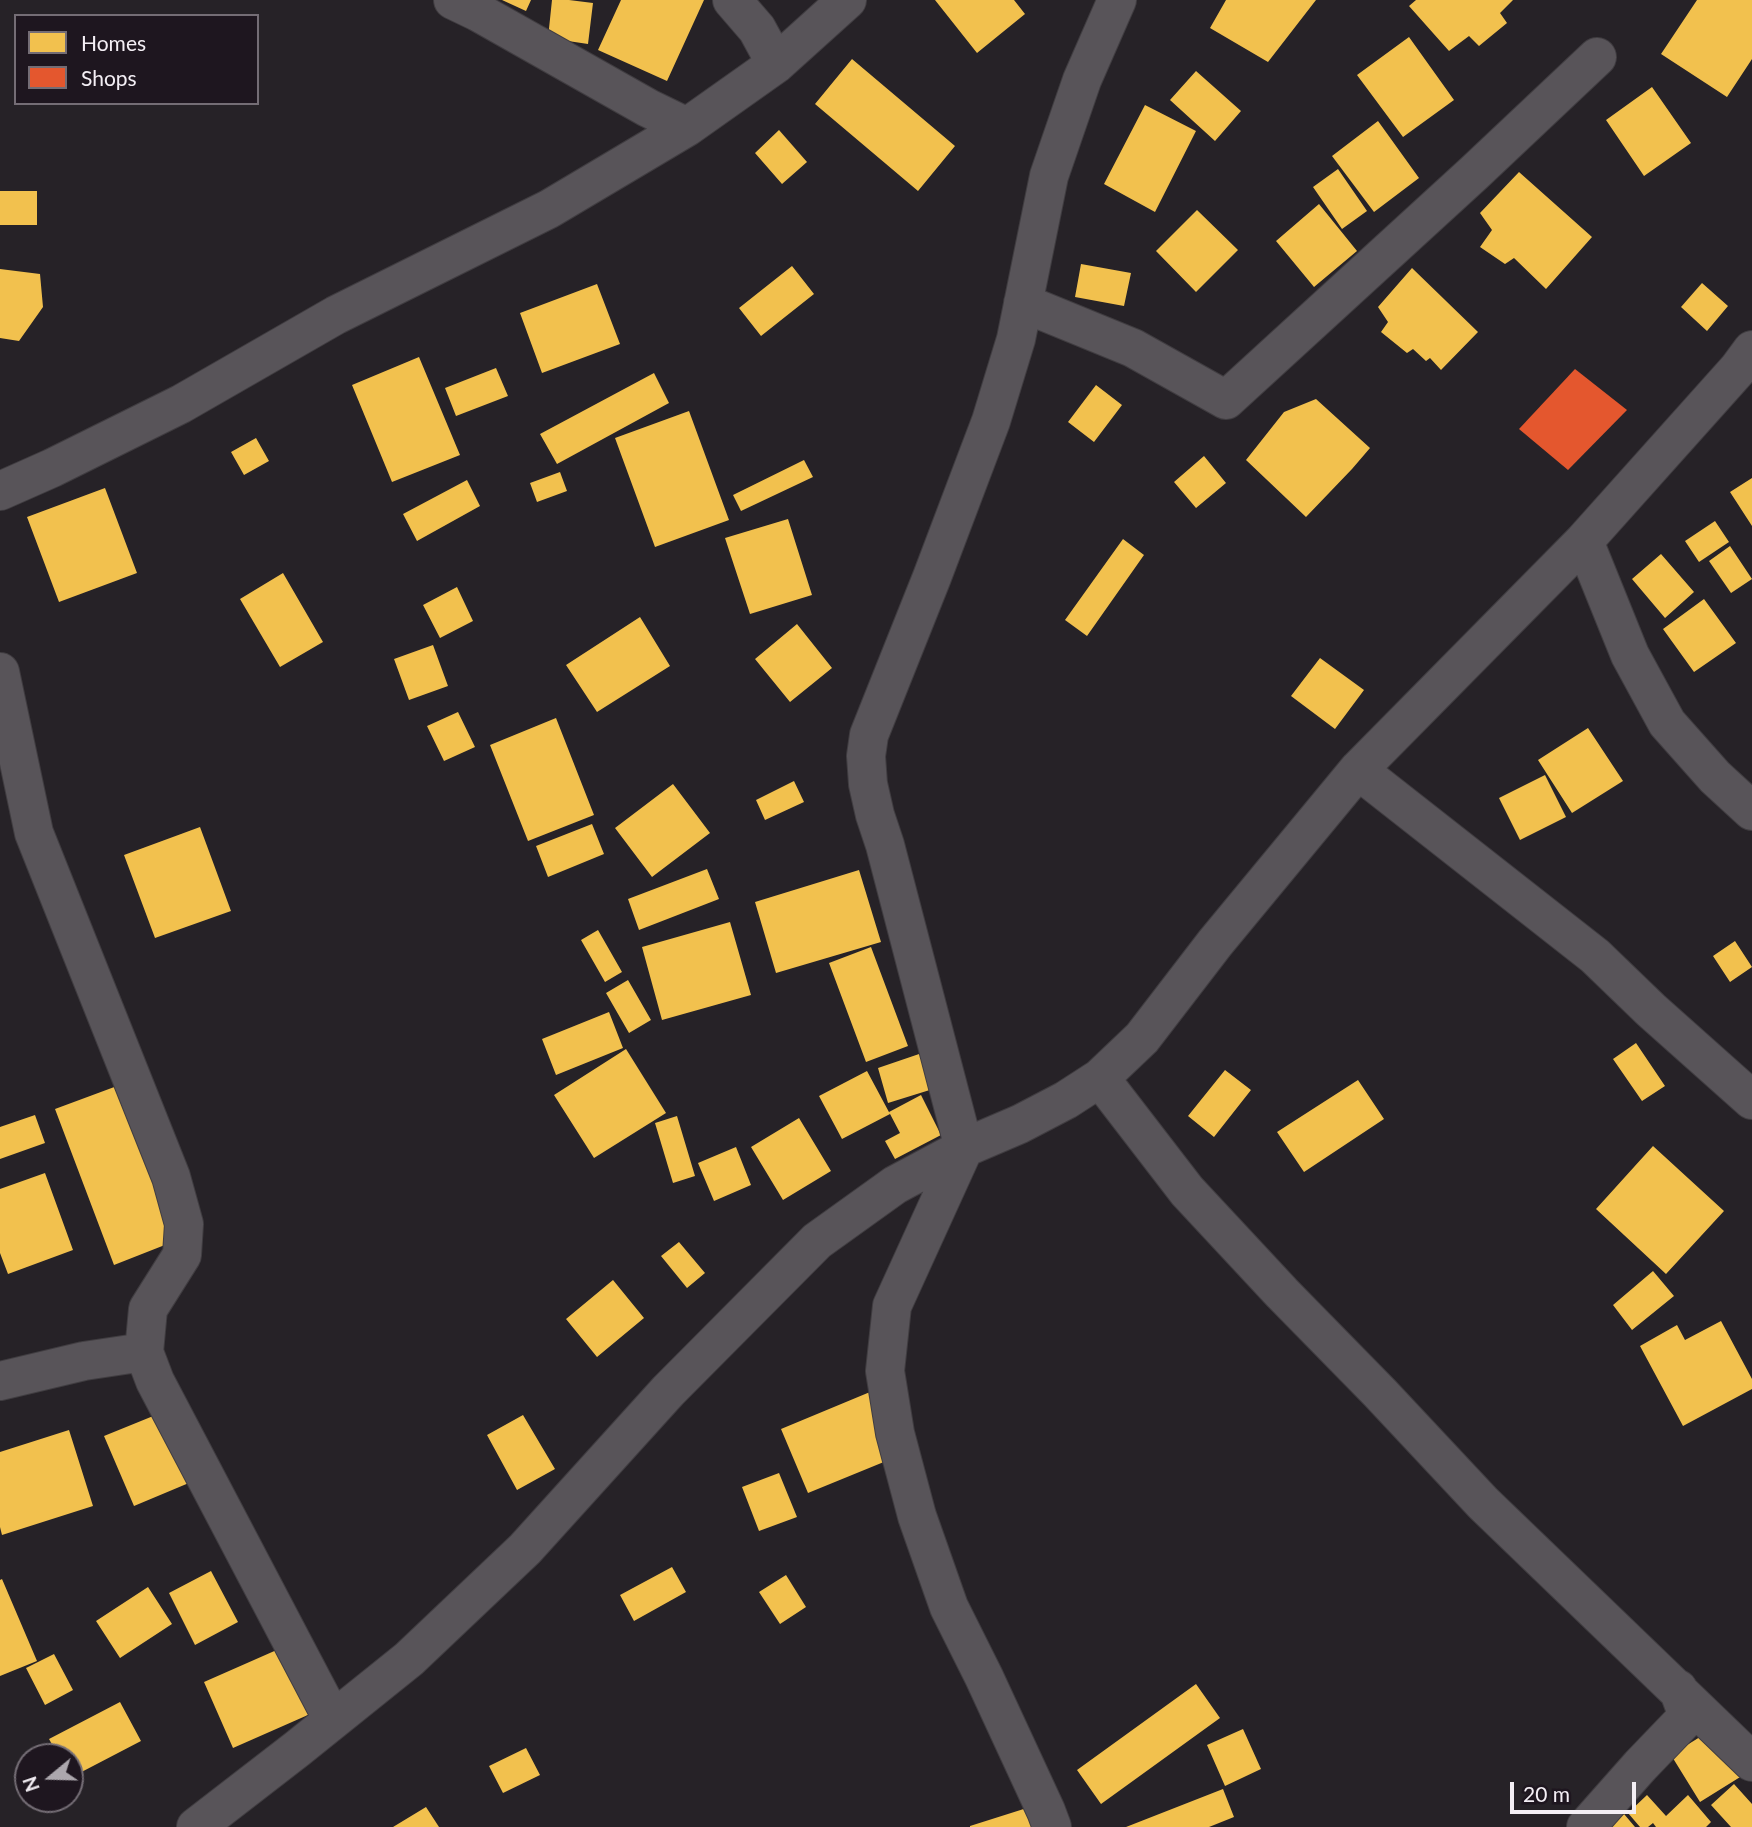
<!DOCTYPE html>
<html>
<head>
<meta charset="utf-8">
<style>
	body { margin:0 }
	#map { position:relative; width:1752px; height:1827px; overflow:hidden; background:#262227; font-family:Lato,sans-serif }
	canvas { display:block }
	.legend { position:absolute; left:14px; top:14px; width:245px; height:91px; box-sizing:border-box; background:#1e161f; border:2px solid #746d75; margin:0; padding:9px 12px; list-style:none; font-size:21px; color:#f4eff5 }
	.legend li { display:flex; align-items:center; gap:14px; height:35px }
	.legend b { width:35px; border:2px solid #746d75 }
	.north { position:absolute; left:14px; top:1743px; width:70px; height:70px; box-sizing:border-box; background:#1e161f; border:2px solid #746d75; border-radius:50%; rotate:251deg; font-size:19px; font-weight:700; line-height:28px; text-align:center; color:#f4eff5 }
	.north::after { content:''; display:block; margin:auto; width:24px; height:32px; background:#aca7ad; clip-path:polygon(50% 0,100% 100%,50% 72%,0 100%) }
	.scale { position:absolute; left:1510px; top:1782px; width:126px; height:32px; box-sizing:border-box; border:4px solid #f4eff5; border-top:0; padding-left:9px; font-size:21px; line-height:24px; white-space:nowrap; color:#f4eff5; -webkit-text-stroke:5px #1e161f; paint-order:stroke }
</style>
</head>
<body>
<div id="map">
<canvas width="1752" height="1827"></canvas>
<ul class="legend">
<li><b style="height:19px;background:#f2c14e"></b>Homes</li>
<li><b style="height:19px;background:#e4572e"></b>Shops</li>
</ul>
<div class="north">N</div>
<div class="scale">20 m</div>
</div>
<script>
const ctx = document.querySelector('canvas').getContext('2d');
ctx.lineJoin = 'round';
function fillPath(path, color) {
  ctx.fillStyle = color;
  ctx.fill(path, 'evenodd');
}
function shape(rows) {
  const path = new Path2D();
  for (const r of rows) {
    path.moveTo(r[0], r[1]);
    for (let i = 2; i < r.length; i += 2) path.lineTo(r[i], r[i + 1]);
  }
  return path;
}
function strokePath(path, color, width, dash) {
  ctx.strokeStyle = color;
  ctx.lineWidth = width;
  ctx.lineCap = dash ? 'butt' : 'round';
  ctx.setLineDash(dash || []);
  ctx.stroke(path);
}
const homes = shape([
	[502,0,531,0,526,11],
	[552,0,569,0,593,3,588,44,548,38],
	[621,0,704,0,667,81,598,50],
	[935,0,1014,0,1025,14,977,53],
	[1226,0,1316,0,1268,62,1210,28],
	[1416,0,1513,0,1500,13,1507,23,1479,46,1469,36,1449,51,1409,6],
	[1697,0,1752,0,1752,59,1727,97,1661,54],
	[1409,37,1454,100,1403,137,1357,75],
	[852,59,955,146,918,191,815,104],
	[1196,71,1241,111,1215,141,1170,100],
	[1652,87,1691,143,1644,176,1606,120],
	[1145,105,1196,131,1155,212,1104,184],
	[1378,121,1419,178,1374,212,1332,156],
	[779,130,807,162,782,184,755,153],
	[1338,169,1367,211,1342,229,1313,187],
	[1519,172,1592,237,1546,289,1514,258,1505,264,1480,247,1492,230,1480,213],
	[0,191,37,191,37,225,0,225],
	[1319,204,1357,251,1314,287,1276,241],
	[1197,210,1238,250,1196,292,1156,251],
	[1081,264,1131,273,1124,306,1075,297],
	[792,266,814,294,761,336,739,308],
	[1412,268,1478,332,1441,370,1430,358,1426,361,1413,349,1407,353,1381,332,1388,322,1378,307],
	[0,269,40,274,43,307,19,341,0,338],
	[1702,283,1728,306,1707,331,1681,307],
	[597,284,620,344,542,373,520,313],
	[419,357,460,455,392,482,352,385],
	[496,368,508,396,456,416,445,388],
	[654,373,669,403,557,464,540,434],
	[1096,385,1122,405,1094,442,1068,422],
	[1316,399,1370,448,1352,469,1306,517,1246,460,1284,412],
	[689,411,729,520,655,547,615,438],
	[256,438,269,461,244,475,231,452],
	[1204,456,1226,483,1196,508,1174,482],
	[804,460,813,477,741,511,733,495],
	[560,472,567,491,537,502,530,483],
	[1752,478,1752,526,1730,492],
	[467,480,480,506,417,541,403,514],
	[105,488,137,573,59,602,27,517],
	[788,519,812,595,750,614,725,538],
	[1715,521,1729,542,1699,562,1685,541],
	[1123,539,1144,555,1087,636,1065,620],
	[1730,546,1752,579,1731,593,1709,561],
	[1661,554,1694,592,1665,618,1632,579],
	[283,573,323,642,280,667,240,599],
	[457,587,473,621,440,638,423,605],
	[1704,599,1736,643,1694,672,1663,629],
	[640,617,670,666,597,712,566,665],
	[797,624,832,668,790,702,755,659],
	[433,645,448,686,409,700,394,659],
	[1320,658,1364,690,1335,729,1291,696],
	[458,712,475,747,444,761,427,726],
	[556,718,594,815,528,841,490,745],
	[1588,728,1623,781,1572,813,1538,760],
	[1545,775,1566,817,1520,840,1499,798],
	[794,781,804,802,765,820,756,800],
	[673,784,710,833,652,877,615,828],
	[592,824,604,854,548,877,536,846],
	[200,827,231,911,155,938,124,855],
	[707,869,719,899,639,930,628,899],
	[859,870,881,942,776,973,755,902],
	[730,922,751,995,662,1020,642,947],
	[598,930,622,972,605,982,581,940],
	[1735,941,1752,967,1730,982,1713,956],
	[871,947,908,1046,866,1062,829,963],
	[628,980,651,1020,629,1033,606,993],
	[609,1012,623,1048,556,1075,542,1039],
	[1636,1043,1665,1086,1642,1101,1613,1059],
	[626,1049,666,1113,594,1158,554,1095],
	[922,1053,933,1089,888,1103,878,1068],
	[1225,1070,1251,1090,1214,1137,1188,1116],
	[867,1071,890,1114,842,1139,819,1096],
	[1358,1080,1384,1119,1304,1172,1277,1132],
	[117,1086,175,1241,114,1265,55,1109],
	[921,1095,941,1135,895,1159,885,1141,900,1133,889,1112],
	[35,1115,45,1143,0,1159,0,1127],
	[677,1116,695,1176,673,1183,655,1123],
	[799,1118,831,1171,783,1200,751,1147],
	[1653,1146,1724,1211,1666,1274,1596,1209],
	[736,1147,751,1185,714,1201,698,1163],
	[45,1173,73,1250,8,1274,0,1253,0,1189],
	[679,1242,705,1273,687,1288,661,1256],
	[1653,1271,1674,1296,1632,1330,1613,1305],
	[613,1280,644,1318,597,1357,566,1319],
	[1721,1321,1752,1379,1752,1389,1683,1426,1640,1346,1677,1325,1685,1340],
	[870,1392,896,1457,808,1493,781,1429],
	[168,1410,196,1480,134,1506,104,1436],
	[523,1415,555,1469,517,1490,487,1435],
	[69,1430,93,1506,2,1535,0,1527,0,1452],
	[779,1473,797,1517,759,1531,742,1487],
	[672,1567,686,1592,634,1621,620,1595],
	[211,1571,238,1622,195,1645,169,1593],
	[786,1575,806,1607,780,1624,759,1592],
	[2,1579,37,1661,0,1676,0,1580],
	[148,1587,172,1624,120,1658,96,1621],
	[288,1645,317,1711,233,1748,204,1682],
	[54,1654,73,1690,45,1705,26,1668],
	[1196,1684,1220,1718,1101,1804,1077,1770],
	[120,1702,141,1741,70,1778,70,1757,59,1757,49,1739],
	[1716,1727,1745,1774,1700,1802,1671,1755],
	[1243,1729,1261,1769,1225,1786,1207,1745],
	[526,1748,540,1775,503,1793,489,1766],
	[1734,1784,1752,1804,1752,1827,1731,1827,1711,1805],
	[1223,1789,1234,1817,1209,1827,1126,1827],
	[1647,1795,1666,1816,1688,1795,1711,1822,1706,1827,1656,1827,1653,1823,1648,1827,1640,1827,1628,1813],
	[426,1807,439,1827,393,1827],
	[1030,1807,1037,1827,970,1827,970,1826],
	[1624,1814,1635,1827,1609,1827]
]);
const shops = shape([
	[1575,369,1627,410,1568,470,1519,429]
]);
const minor = shape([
	[453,0,478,12,648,108,687,127,776,64,847,0],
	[732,0,757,29,776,64],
	[1023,303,1133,348,1226,400,1474,173,1597,57],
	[0,491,52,468,181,404,336,315,549,209,687,127],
	[1584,541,1630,655,1667,723,1715,777,1752,811],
	[0,672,34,833,171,1177,184,1224,182,1255,148,1309,144,1352,155,1381,333,1720],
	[1358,770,1595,956,1651,1010,1752,1100],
	[1100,1078,1187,1191,1282,1293,1380,1393,1483,1503,1752,1762],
	[0,1381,84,1361,144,1352],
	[196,1827,297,1749,409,1659,525,1549,668,1391,817,1241,895,1185,964,1148,1020,1124,1066,1100,1100,1078,1142,1038,1215,943,1358,770,1584,541,1738,369,1752,350],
	[1052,1827,1046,1811,984,1677,949,1607,917,1516,895,1433,885,1371,892,1306,964,1148,885,845,875,815,868,784,866,756,869,735,932,577,991,421,1016,339,1049,176,1082,80,1117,0],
	[1586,1827,1640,1766,1688,1716,1678,1689]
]);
fillPath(homes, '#f2c14e');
fillPath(shops, '#e4572e');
strokePath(minor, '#403d41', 40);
strokePath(minor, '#585459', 38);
</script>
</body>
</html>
